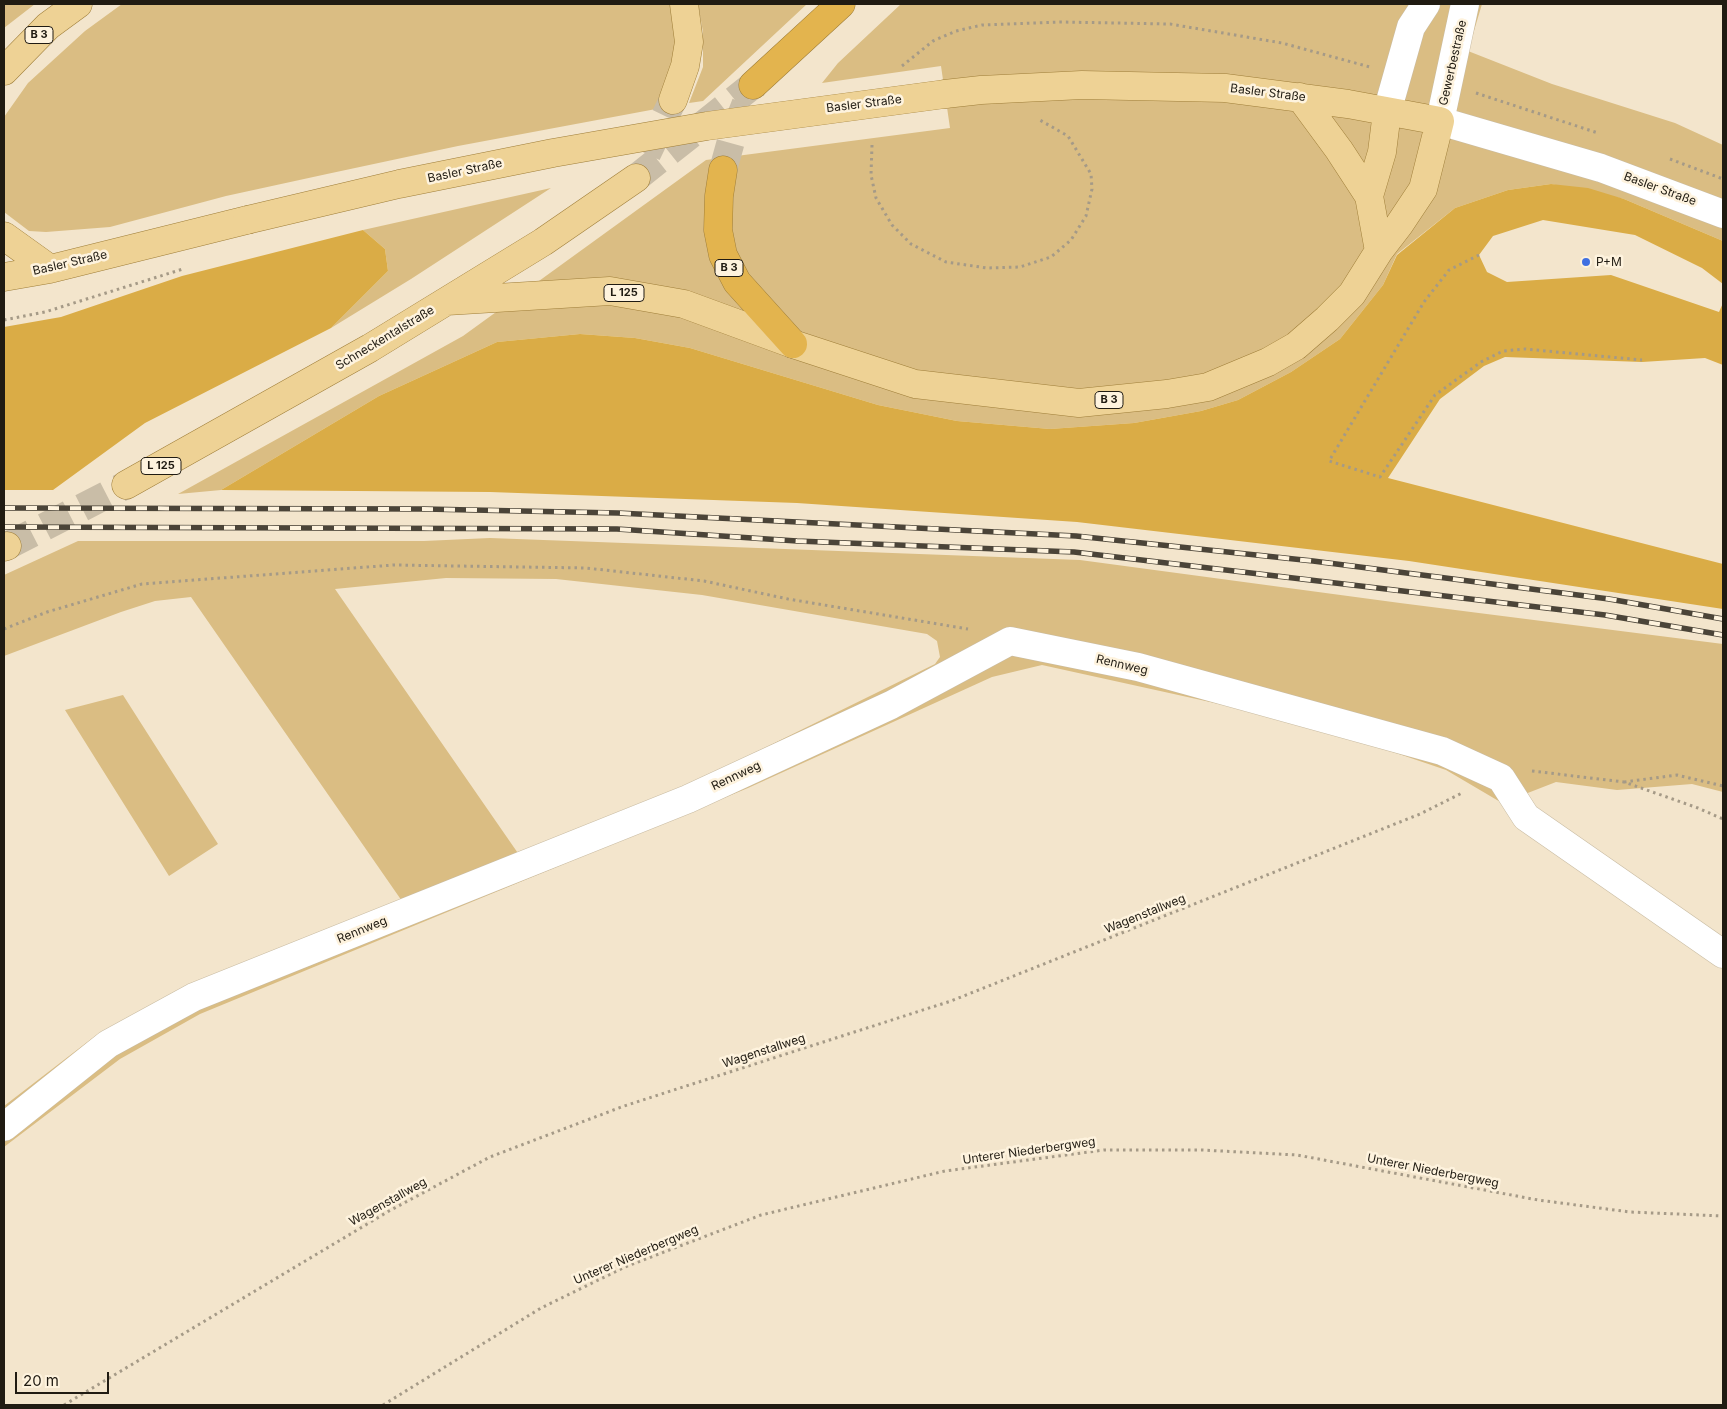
<!DOCTYPE html>
<html>
<head>
<meta charset="utf-8">
<style>
	body { margin:0 }
	#map { position:relative; width:1727px; height:1409px; overflow:hidden; background:#f3e5cc; font-family:Inter,sans-serif }
	canvas { display:block }
	.frame { position:absolute; inset:0; border:5px solid #201b12; pointer-events:none }
	.scale { position:absolute; left:15px; top:1372px; width:94px; height:22px; box-sizing:border-box; border:2px solid #201b12; border-top:0; padding-left:6px; font-size:15px; line-height:18px; white-space:nowrap; color:#201b12; -webkit-text-stroke:4px #fef3de; paint-order:stroke }
</style>
</head>
<body>
<div id="map">
<canvas width="1727" height="1409"></canvas>
<div class="frame"></div>
<div class="scale">20 m</div>
</div>
<script>
const ctx = document.querySelector('canvas').getContext('2d');
ctx.lineJoin = 'round';
function fillPath(path, color) {
  ctx.fillStyle = color;
  ctx.fill(path, 'evenodd');
}
function shape(rows) {
  const path = new Path2D();
  for (const r of rows) {
    path.moveTo(r[0], r[1]);
    for (let i = 2; i < r.length; i += 2) path.lineTo(r[i], r[i + 1]);
  }
  return path;
}
function strokePath(path, color, width, dash) {
  ctx.strokeStyle = color;
  ctx.lineWidth = width;
  ctx.lineCap = dash ? 'butt' : 'round';
  ctx.setLineDash(dash || []);
  ctx.stroke(path);
}
function write(font, color, halo, rows, align = 'center') {
  ctx.font = font + ' Inter,sans-serif';
  ctx.lineWidth = 5;
  ctx.setLineDash([]);
  ctx.textBaseline = 'middle';
  ctx.strokeStyle = halo;
  ctx.fillStyle = color;
  for (const [text, x, y, turn = 0] of rows) {
    ctx.save();
    ctx.translate(x, y);
    ctx.rotate((+turn || 0) * Math.PI / 180);
    ctx.textAlign = isNaN(turn) ? turn : align;
    if (halo) ctx.strokeText(text, 0, 0);
    ctx.fillText(text, 0, 0);
    ctx.restore();
  }
}
const green = shape([
	[4,4,35,4,4,28],
	[122,4,670,4,674,11,677,46,656,109,458,146,327,174,226,196,110,227,46,232,29,231,4,212,4,117,28,83,85,31],
	[698,4,807,4,703,101,689,103,703,67,703,32],
	[901,4,1482,4,1468,51,1552,84,1675,123,1723,145,1723,241,1624,199,1551,184,1508,190,1455,208,1397,254,1383,285,1340,339,1291,372,1238,400,1201,411,1134,423,1050,429,957,421,878,405,690,348,635,338,580,334,497,342,379,396,221,490,178,494,463,336,706,160,950,128,941,66,822,83,838,63],
	[551,188,411,279,331,328,388,271,385,249,363,230],
	[490,538,1080,560,1400,603,1723,644,1723,792,1692,784,1617,790,1556,782,1502,803,1446,770,1396,753,1251,711,1042,665,992,677,748,788,200,1014,120,1059,4,1147,4,1106,99,1033,158,1002,404,904,191,597,155,601,121,612,4,656,4,575,78,541,424,541],
	[446,578,556,579,702,595,927,634,937,641,940,657,935,664,683,788,522,859,335,589],
	[123,695,218,844,169,876,65,710]
]);
const forest = shape([
	[1551,184,1588,188,1624,199,1723,241,1723,284,1702,268,1635,235,1543,220,1493,236,1479,255,1487,272,1507,282,1611,275,1719,312,1723,303,1723,365,1705,358,1642,362,1505,357,1484,366,1440,399,1388,478,1723,564,1723,609,1409,561,1077,522,797,503,490,492,221,490,379,396,497,342,580,334,635,338,690,348,878,405,957,421,1050,429,1134,423,1201,411,1238,400,1291,372,1340,339,1383,285,1397,255,1455,208,1508,190],
	[363,230,385,249,388,271,331,328,145,423,53,490,4,490,4,327,61,317,182,276]
]);
const majorTunnel = shape([
	[647,154,673,100],
	[636,178,753,85],
	[7,546,126,485]
]);
const highwayTunnel = shape([
	[723,170,731,141,753,85]
]);
const path = shape([
	[902,66,933,41,956,31,982,25,1060,22,1170,24,1282,43,1370,67],
	[1476,93,1598,133],
	[872,145,871,175,876,198,892,225,911,244,946,262,987,268,1020,267,1051,257,1071,240,1086,216,1092,189,1091,174,1068,136,1038,119],
	[1670,159,1723,179],
	[1479,255,1449,270,1424,302,1329,461,1380,477,1435,395,1481,362,1503,351,1525,349,1642,360],
	[4,320,45,312,183,269],
	[4,629,47,612,142,584,394,565,586,568,704,581,788,599,968,629],
	[1532,771,1624,782,1698,808,1723,819],
	[1624,782,1677,775,1723,786],
	[64,1405,389,1211,490,1157,624,1106,951,1001,1420,814,1462,793],
	[383,1405,541,1308,625,1267,761,1215,945,1171,1104,1150,1202,1150,1297,1155,1538,1200,1630,1212,1723,1216]
]);
const minor = shape([
	[1465,4,1440,121,1601,168,1723,214],
	[1387,112,1411,27,1426,4],
	[4,1127,108,1044,194,997,688,799,891,705,1010,641,1138,667,1442,751,1501,778,1526,817,1723,954]
]);
const major = shape([
	[4,71,48,26,78,4],
	[1300,97,1339,150,1369,196,1379,251],
	[673,100,685,66,689,42,684,4],
	[1369,196,1382,152,1387,112],
	[4,236,50,269],
	[4,277,50,269,247,220],
	[447,301,610,291,684,304,793,344,915,384,1079,403,1167,394,1208,387,1268,362,1296,346,1327,319,1352,294,1379,251,1399,225,1423,189,1440,121,1348,104,1225,88,1082,85,981,90,945,94],
	[126,485,370,348,543,242,636,178],
	[4,547,7,546]
]);
const highway = shape([
	[753,85,841,4],
	[723,170,719,196,718,230,723,255,737,282,793,344]
]);
const rail = shape([
	[4,508,424,509,618,513,1076,536,1313,561,1609,599,1723,619],
	[4,527,617,529,797,541,1074,552,1605,615,1723,635]
]);
const majorBridge = shape([
	[247,220,399,184,553,153,707,126,945,94]
]);
const markers = [
	[1586,262,5,"#4070e1"]
];
const shields = [
	[39,35,28],
	[729,268,28],
	[624,293,40],
	[1109,400,28],
	[161,466,40]
];
const shieldNames = [
	["B 3",39,35],
	["B 3",729,268],
	["L 125",624,293],
	["B 3",1109,400],
	["L 125",161,466]
];
const streetNames = [
	["Gewerbestraße",1453,63,-77],
	["Basler Straße",1268,93,7],
	["Basler Straße",864,104,-7],
	["Basler Straße",465,171,-12],
	["Basler Straße",1660,189,20],
	["Basler Straße",70,263,-13],
	["Schneckentalstraße",385,338,-31],
	["Rennweg",1122,665,13],
	["Rennweg",736,776,-25],
	["Wagenstallweg",1145,914,-22],
	["Rennweg",362,930,-22],
	["Wagenstallweg",764,1051,-18],
	["Unterer Niederbergweg",1029,1151,-8],
	["Unterer Niederbergweg",1433,1171,11],
	["Wagenstallweg",388,1202,-29],
	["Unterer Niederbergweg",636,1255,-23]
];
const poiNames = [
	["P+M",1596,262]
];
fillPath(green, '#dabd83');
fillPath(forest, '#daac46');
strokePath(majorTunnel, '#c9bda7', 28, [28, 14]);
strokePath(highwayTunnel, '#c9bda7', 28, [28, 14]);
strokePath(minor, '#c9bca3', 29);
strokePath(major, '#9f7e39', 29);
strokePath(highway, '#9f7e39', 29);
strokePath(path, '#a59a87', 3, [2.5, 4]);
strokePath(minor, '#fff', 28);
strokePath(major, '#eed295', 28);
strokePath(highway, '#e3b44e', 28);
strokePath(rail, '#4b4438', 5.5);
strokePath(rail, '#fef3de', 4, [11]);
strokePath(majorBridge, '#9f7e39', 29, []);
strokePath(majorBridge, '#eed295', 28);
for (const [x, y, r, color] of markers) {
  const dot = new Path2D();
  dot.arc(x, y, r, 0, 2 * Math.PI);
  ctx.fillStyle = color;
  ctx.fill(dot);
  strokePath(dot, '#fef3de', 2);
}
for (const [x, y, w] of shields) {
  const box = new Path2D();
  box.roundRect(x - w / 2, y - 8.5, w, 17, 4);
  ctx.fillStyle = '#fef3de';
  ctx.fill(box);
  strokePath(box, '#201b12', 1);
}
write('bold 11px', '#201b12', null, shieldNames);
write('12px', '#201b12', '#fef3de', streetNames);
write('12px', '#201b12', '#fef3de', poiNames, 'left');
</script>
</body>
</html>
